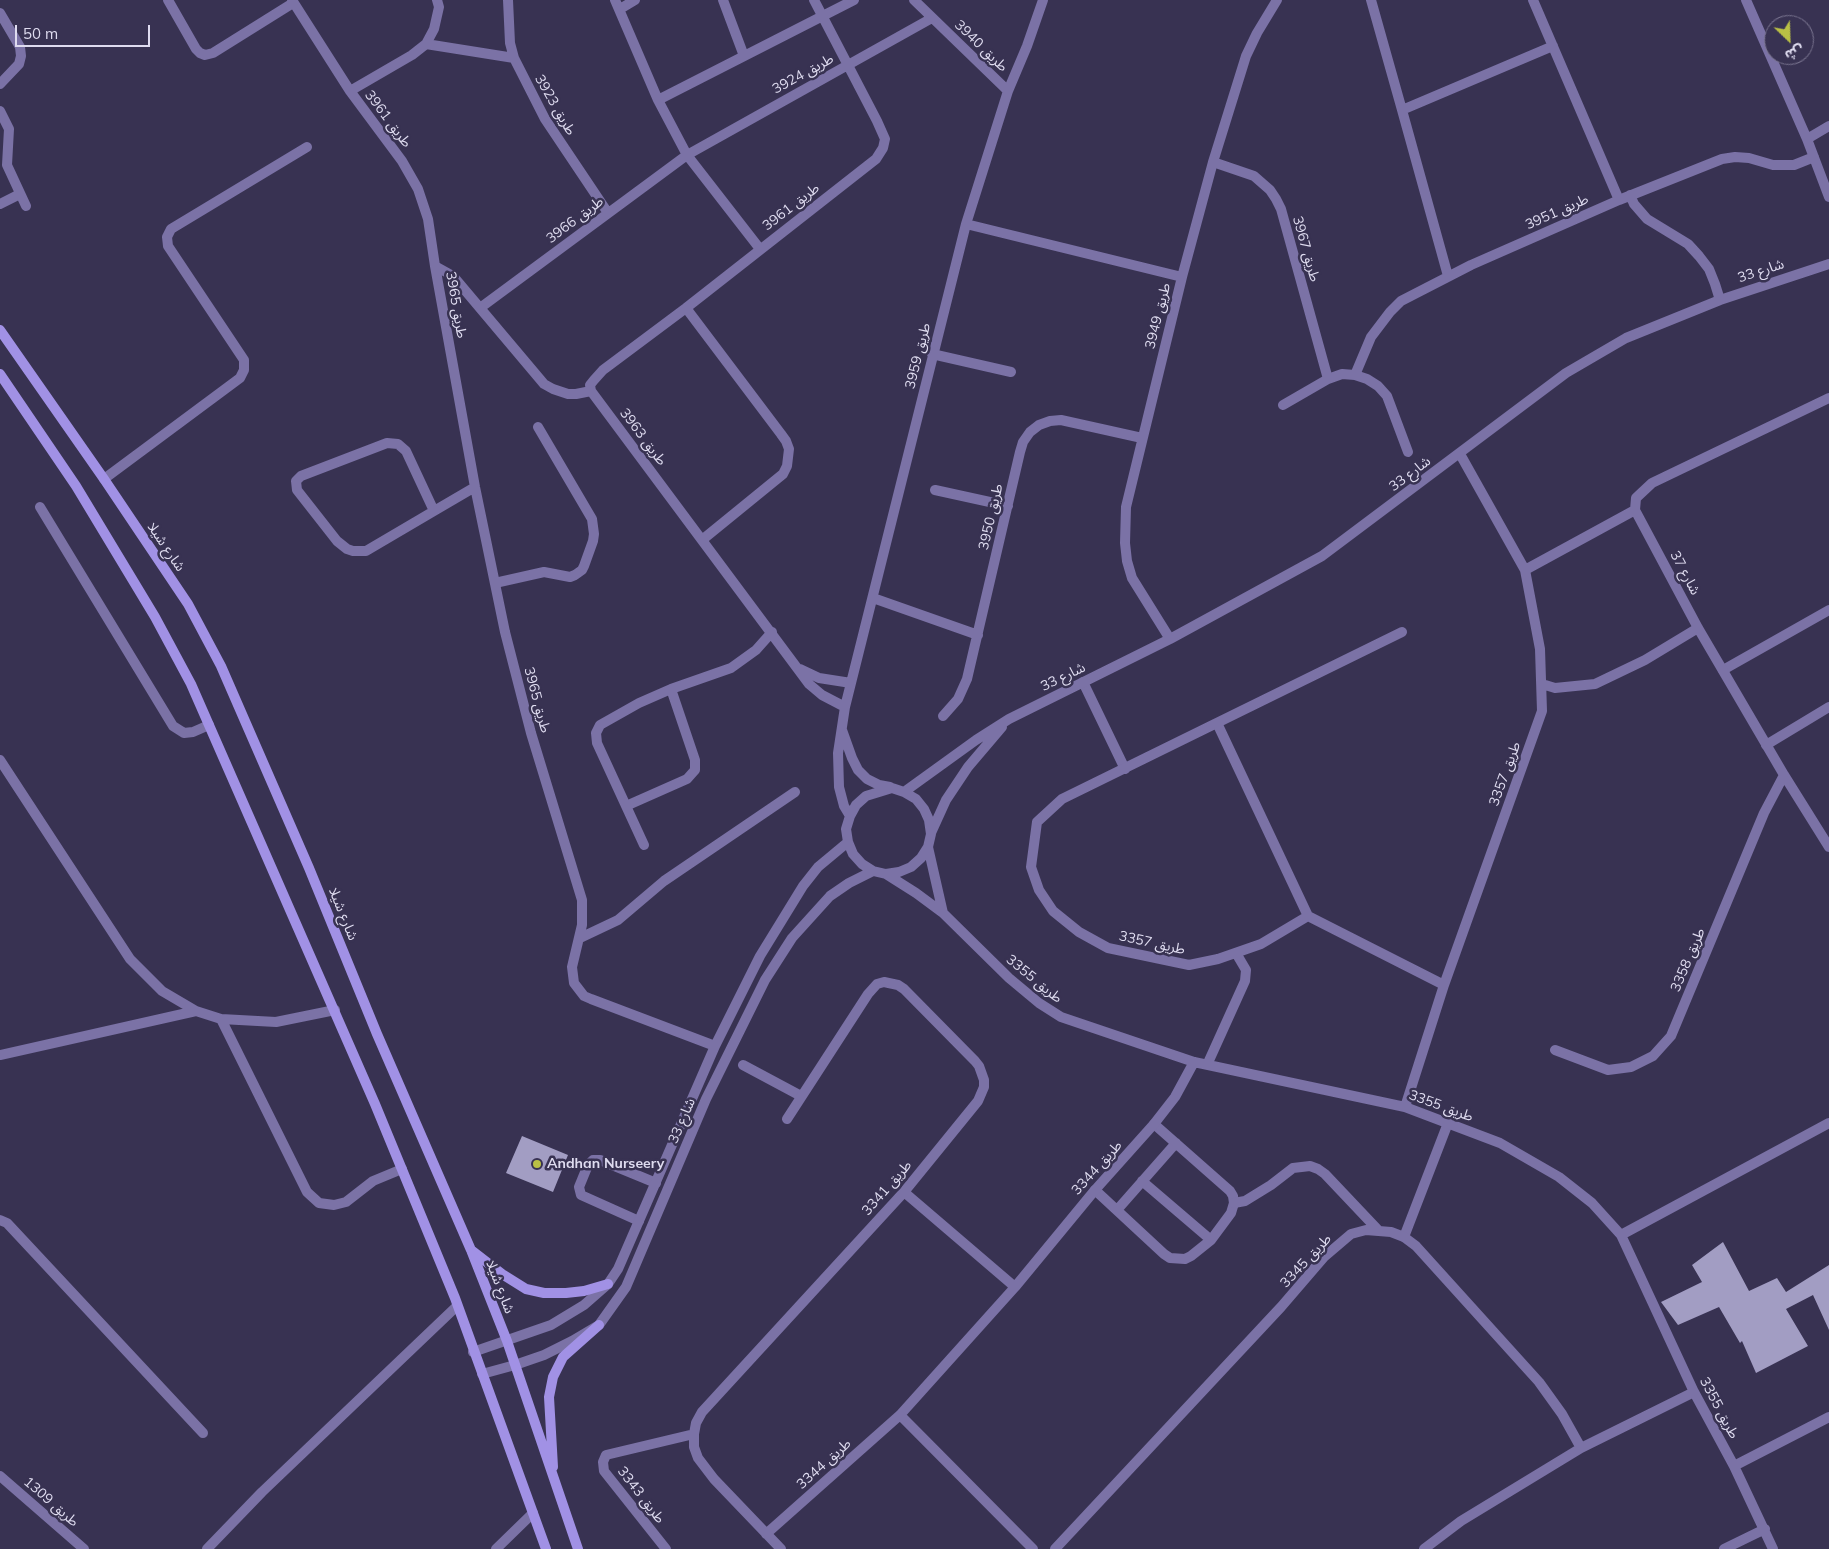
<!DOCTYPE html>
<html>
<head>
<meta charset="utf-8">
<style>
	body { margin:0 }
	#map { position:relative; width:1829px; height:1549px; overflow:hidden; background:#383252; font-family:Mulish,"Noto Sans Arabic",sans-serif }
	canvas { display:block }
	.north { position:absolute; left:1764px; top:15px; width:50px; height:50px; box-sizing:border-box; background:#383252; border:1px solid #7b7691; border-radius:50%; rotate:156deg; font-size:14px; font-weight:700; line-height:20px; text-align:center; color:#dfdcf0 }
	.north::after { content:''; display:block; margin:auto; width:18px; height:22px; background:#bac045; clip-path:polygon(50% 0,100% 100%,50% 72%,0 100%) }
	.scale { position:absolute; left:15px; top:25px; width:135px; height:22px; box-sizing:border-box; border:2px solid #dfdcf0; border-top:0; padding-left:6px; font-size:15px; line-height:18px; white-space:nowrap; color:#dfdcf0; -webkit-text-stroke:4px #383252; paint-order:stroke }
</style>
</head>
<body>
<div id="map">
<canvas width="1829" height="1549"></canvas>
<div class="north">ش</div>
<div class="scale">50 m</div>
</div>
<script>
const ctx = document.querySelector('canvas').getContext('2d');
ctx.lineJoin = 'round';
function fillPath(path, color) {
  ctx.fillStyle = color;
  ctx.fill(path, 'evenodd');
}
function shape(rows) {
  const path = new Path2D();
  for (const r of rows) {
    path.moveTo(r[0], r[1]);
    for (let i = 2; i < r.length; i += 2) path.lineTo(r[i], r[i + 1]);
  }
  return path;
}
function strokePath(path, color, width, dash) {
  ctx.strokeStyle = color;
  ctx.lineWidth = width;
  ctx.lineCap = dash ? 'butt' : 'round';
  ctx.setLineDash(dash || []);
  ctx.stroke(path);
}
function write(font, color, halo, rows, align = 'center') {
  ctx.font = font + ' Mulish,"Noto Sans Arabic",sans-serif';
  ctx.lineWidth = 5;
  ctx.setLineDash([]);
  ctx.textBaseline = 'middle';
  ctx.strokeStyle = halo;
  ctx.fillStyle = color;
  for (const [text, x, y, turn = 0] of rows) {
    ctx.save();
    ctx.translate(x, y);
    ctx.rotate((+turn || 0) * Math.PI / 180);
    ctx.textAlign = isNaN(turn) ? turn : align;
    if (halo) ctx.strokeText(text, 0, 0);
    ctx.fillText(text, 0, 0);
    ctx.restore();
  }
}
const building = shape([
	[522,1136,568,1155,553,1192,506,1173],
	[1723,1242,1749,1291,1777,1278,1786,1292,1829,1265,1829,1330,1813,1295,1786,1309,1808,1346,1756,1373,1742,1341,1740,1343,1719,1307,1678,1325,1661,1302,1702,1282,1692,1265]
]);
const lane = shape([
	[0,13,20,47,21,56,19,64,0,84],
	[0,111,9,129,7,165,26,206],
	[0,204,20,194],
	[1723,670,1829,610],
	[1083,682,1125,769],
	[1766,745,1829,707],
	[0,760,130,959,162,991,196,1011,221,1019,276,1022,335,1010],
	[221,1019,307,1192,319,1203,334,1205,346,1202,373,1181,402,1169],
	[0,1055,196,1011],
	[743,1065,801,1096],
	[1142,1181,1211,1240],
	[1095,1190,1164,1254,1170,1258,1185,1259,1191,1256,1211,1240,1231,1213,1234,1203,1233,1196,1230,1191,1154,1124],
	[1117,1210,1176,1143],
	[0,1220,7,1223,203,1433],
	[639,1221,581,1195,579,1187,588,1165,593,1160,600,1160,656,1183],
	[1404,1237,1448,1123],
	[496,1549,533,1513]
]);
const street = shape([
	[168,0,196,49,200,53,205,55,213,53,293,3],
	[292,0,350,91,402,161,418,189,428,219,435,266,475,487,505,632,531,733,582,900,582,925,572,967,574,983,584,996,591,999,715,1046],
	[508,0,510,43,514,58,545,119,608,213],
	[615,0,658,100,687,155,760,249],
	[723,0,744,56],
	[914,0,1008,91],
	[1371,0,1402,110],
	[1533,0,1619,200],
	[1746,0,1807,139,1829,197],
	[620,9,635,0],
	[426,44,514,58],
	[350,91,412,55,426,44,434,29,439,7,437,0],
	[658,100,854,0],
	[1807,139,1829,126],
	[1213,162,1254,176,1270,190,1276,199,1281,209,1328,379],
	[1630,195,1634,204,1647,219,1688,244,1699,256,1709,269,1715,284,1720,300],
	[966,224,1182,277],
	[435,266,453,276,544,384,553,389,568,394,576,394,591,391,809,684,822,695,845,707],
	[1448,276,1402,110,1553,46],
	[480,308,687,155,932,18],
	[686,308,781,434,786,441,789,449,787,466,783,474,702,540],
	[932,354,1011,372],
	[1355,375,1371,337,1390,312,1401,301,1471,265,1619,200,1722,159,1735,157,1749,158,1773,165,1794,165,1814,157],
	[591,391,590,385,594,380,603,370,686,308,876,159,883,148,885,139,877,121,814,0],
	[1829,398,1652,483,1636,498,1635,510,1698,628,1784,775,1829,847],
	[1283,405,1328,379,1342,374,1355,375,1367,379,1378,386,1387,396,1408,452],
	[387,443,398,444,406,451,434,511,366,551,353,551,347,549,337,541,297,490,296,481,301,476,387,443],
	[104,479,240,378,244,370,244,360,168,246,167,237,171,229,307,147],
	[935,490,1008,506],
	[40,507,173,726,184,733,193,732,209,725],
	[434,511,475,487],
	[1525,570,1635,510],
	[495,583,544,572,570,577,575,575,582,570,584,566,593,541,594,534,592,519,538,427],
	[873,598,978,635],
	[1170,639,1132,578,1127,561,1125,543,1126,507,1182,277,1213,162,1246,56,1257,33,1277,0],
	[800,669,819,678,851,683],
	[1542,684,1555,688,1595,684,1645,660,1698,628],
	[943,716,958,699,967,679,1020,452,1023,442,1030,432,1039,425,1050,421,1061,420,1142,438],
	[1217,723,1308,916,1444,985],
	[842,730,852,758,858,770,867,779,879,785,890,787],
	[892,788,904,792,916,799,924,809,929,820,931,834,928,847,921,858,911,867,899,872,886,874,873,871,862,864,853,854,848,842,846,829,850,816,856,805,866,796,892,788],
	[904,792,976,740,1009,719,1170,639,1322,556,1566,373,1626,338,1720,300,1829,264],
	[626,806,687,779,695,770,695,760,671,689],
	[850,816,844,806,839,787,838,753,845,707,966,224,1008,91,1027,46,1043,0],
	[931,833,946,800,968,767,1002,727],
	[644,845,597,743,596,733,600,725,639,703,671,689,731,668,756,650,772,632],
	[928,847,943,913],
	[886,874,916,893,943,913,1009,978,1039,1003,1061,1017,1194,1062,1405,1107,1500,1143,1559,1177,1592,1203,1621,1235,1694,1392,1734,1466,1773,1549],
	[1308,916,1261,944,1218,959,1189,965,1108,948,1079,932,1053,911,1039,890,1031,867,1037,822,1062,799,1402,632],
	[580,938,618,920,664,881,795,792],
	[1555,1050,1608,1070,1631,1067,1653,1056,1671,1036,1764,813,1784,775],
	[1207,1065,1245,981,1246,970,1236,953],
	[1405,1107,1444,985,1542,711,1540,649,1525,570,1460,454],
	[904,1192,1015,1287],
	[1234,1203,1245,1201,1271,1185,1293,1168,1310,1166,1318,1169,1325,1174,1378,1230],
	[1621,1235,1829,1123],
	[473,1352,551,1325,584,1305,608,1284,618,1269,715,1046,760,956,803,886,818,867,848,842],
	[482,1374,515,1365,544,1355,572,1341,599,1325,626,1287,706,1099,765,980,792,938,830,896,849,883,873,871],
	[900,1415,1033,1549],
	[1734,1466,1829,1417],
	[0,1476,84,1549],
	[766,1534,900,1415,1015,1287,1095,1190,1154,1124,1175,1097,1194,1062],
	[207,1549,262,1492,457,1306],
	[666,1549,604,1471,603,1462,606,1455,694,1434],
	[781,1549,714,1479,698,1458,694,1447,694,1434,696,1423,702,1412,904,1192,978,1101,984,1087,984,1080,979,1066,975,1061,904,989,898,985,884,982,877,984,868,994,787,1119],
	[1055,1549,1281,1307,1324,1257,1351,1234,1366,1230,1391,1232,1404,1237,1416,1246,1539,1382,1562,1414,1581,1448],
	[1424,1549,1461,1521,1581,1448,1694,1392],
	[1724,1549,1765,1529]
]);
const secondary = shape([
	[0,330,104,479,188,604,221,666,309,868,377,1034,471,1250,507,1341,578,1549],
	[0,374,76,486,155,617,191,684,375,1104,455,1298,546,1549],
	[471,1250,502,1274,526,1289,544,1293,566,1293,584,1291,608,1284],
	[553,1467,549,1397,553,1377,563,1357,599,1325]
]);
const markers = [
	[537,1164,5,"#bac045"]
];
const streetNames = [
	["طريق 3940",981,46,44],
	["طريق 3924",803,74,-29],
	["طريق 3923",555,105,60],
	["طريق 3961",388,119,53],
	["طريق 3961",791,207,-38],
	["طريق 3951",1557,212,-24],
	["طريق 3966",575,220,-37],
	["طريق 3967",1306,249,74],
	["شارع 33",1761,271,-18],
	["طريق 3965",456,305,80],
	["طريق 3949",1158,316,-76],
	["طريق 3959",918,356,-76],
	["طريق 3963",643,437,53],
	["شارع 33",1410,474,-37],
	["طريق 3950",991,517,-77],
	["شارع شيلا",166,547,56],
	["شارع 37",1685,573,62],
	["شارع 33",1063,677,-26],
	["طريق 3965",537,700,75],
	["طريق 3357",1505,774,-70],
	["شارع شيلا",343,914,68],
	["طريق 3357",1152,943,12],
	["طريق 3358",1688,960,-67],
	["طريق 3355",1034,979,39],
	["طريق 3355",1441,1106,20],
	["شارع 33",682,1121,-67],
	["طريق 3344",1097,1168,-48],
	["طريق 3341",887,1188,-49],
	["طريق 3345",1306,1261,-47],
	["شارع شيلا",500,1287,69],
	["طريق 3355",1719,1408,62],
	["طريق 3344",824,1464,-42],
	["طريق 3343",641,1495,52],
	["طريق 1309",51,1502,41]
];
const poiNames = [
	["Andhan Nurseery",547,1164]
];
fillPath(building, '#a29dc3');
strokePath(lane, '#7b72a6', 10);
strokePath(street, '#7b72a6', 10);
strokePath(secondary, '#a191e5', 10);
for (const [x, y, r, color] of markers) {
  const dot = new Path2D();
  dot.arc(x, y, r, 0, 2 * Math.PI);
  ctx.fillStyle = color;
  ctx.fill(dot);
  strokePath(dot, '#383252', 2);
}
write('14px', '#dfdcf0', '#383252', streetNames);
write('bold 14px', '#dfdcf0', '#383252', poiNames, 'left');
</script>
</body>
</html>
